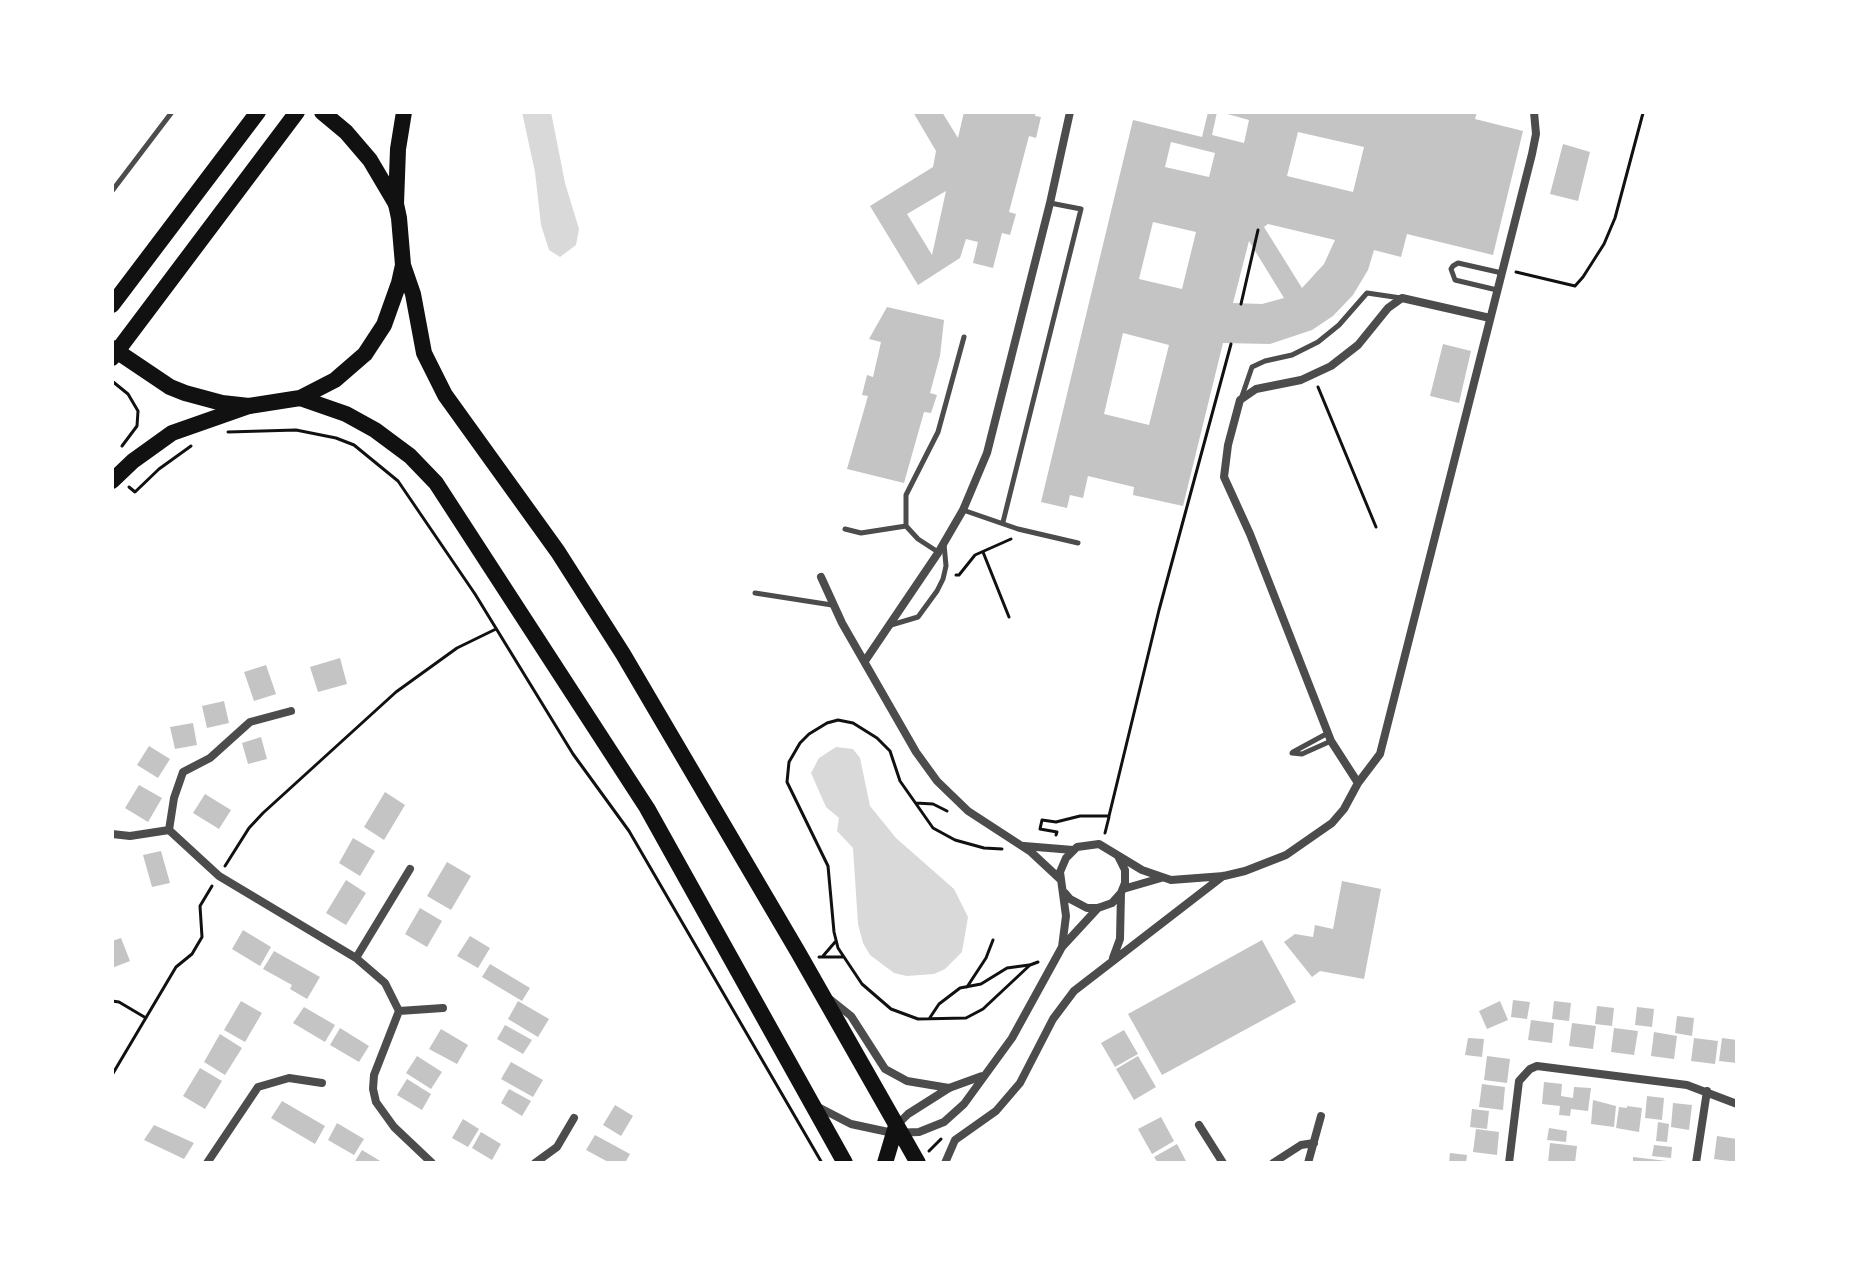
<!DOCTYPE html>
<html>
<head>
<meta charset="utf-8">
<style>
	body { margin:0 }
	#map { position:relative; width:1849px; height:1275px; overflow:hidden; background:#fff; font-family:Raleway,sans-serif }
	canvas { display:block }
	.frame { position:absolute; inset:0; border:114px solid #fff; pointer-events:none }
</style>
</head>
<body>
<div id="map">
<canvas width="1849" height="1275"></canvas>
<div class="frame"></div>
</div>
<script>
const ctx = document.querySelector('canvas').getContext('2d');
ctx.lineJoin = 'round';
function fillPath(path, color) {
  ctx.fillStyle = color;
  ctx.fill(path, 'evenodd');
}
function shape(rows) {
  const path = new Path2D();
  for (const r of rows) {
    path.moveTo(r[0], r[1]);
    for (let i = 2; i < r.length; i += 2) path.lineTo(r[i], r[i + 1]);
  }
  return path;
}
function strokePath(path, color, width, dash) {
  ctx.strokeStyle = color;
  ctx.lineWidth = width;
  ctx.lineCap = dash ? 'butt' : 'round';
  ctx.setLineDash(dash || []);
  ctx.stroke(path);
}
const water = shape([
	[522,112,551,112,565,183,579,229,576,245,560,257,549,250,541,225,535,172],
	[836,747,853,749,860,758,870,806,896,838,954,889,968,917,962,952,945,969,934,974,907,976,894,973,870,955,863,943,858,924,853,848,837,831,839,818,826,807,811,773,819,758]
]);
const building = shape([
	[913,112,942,112,958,138,964,112,1036,112,1035,116,1041,117,1036,138,1029,136,1009,212,1016,214,1010,235,1002,233,993,268,973,263,978,242,966,239,960,258,918,285,870,206,933,167,936,151],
	[946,191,932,255,907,214],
	[1208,112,1217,112,1212,135,1244,143,1249,120,1220,112,1477,112,1475,119,1523,131,1493,255,1407,234,1401,257,1374,250,1368,270,1353,295,1333,316,1312,330,1270,344,1223,343,1183,506,1133,495,1134,487,1088,476,1083,498,1070,495,1067,508,1041,502,1133,120,1202,137],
	[1298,132,1364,147,1353,192,1287,176],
	[1171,142,1215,153,1209,177,1165,167],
	[1153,222,1196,232,1182,289,1139,279],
	[1268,224,1335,240,1324,264,1302,288,1264,227],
	[1249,241,1284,298,1262,304,1233,303],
	[1123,333,1169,345,1149,425,1104,414],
	[1563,144,1590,152,1578,201,1550,194],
	[887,307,944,320,940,356,930,393,937,395,931,413,924,412,904,483,847,469,868,396,862,395,867,375,873,377,881,342,869,339],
	[1443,344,1471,351,1459,403,1430,396],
	[340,658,347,684,318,692,310,667],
	[266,665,276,694,254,701,244,672],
	[224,701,229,723,207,728,202,706],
	[193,723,197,745,175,749,170,727],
	[261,737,267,759,248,764,242,743],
	[149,746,170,759,158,778,137,765],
	[139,785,162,798,148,822,125,808],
	[385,792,405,805,384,840,364,827],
	[205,794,231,810,219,829,193,813],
	[353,838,375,851,360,876,339,863],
	[161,851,170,883,152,887,143,855],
	[447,862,471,876,451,910,427,896],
	[346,880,366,893,346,925,326,913],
	[1342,881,1381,889,1364,979,1320,971,1312,977,1284,942,1295,934,1313,937,1315,925,1333,929],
	[420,908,442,921,427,947,405,934],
	[243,930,271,947,260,966,232,949],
	[470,936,490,948,478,968,457,956],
	[121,938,130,961,112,968,112,941],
	[1262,940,1296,1002,1162,1075,1128,1014],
	[274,951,320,977,307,999,290,989,292,985,263,969],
	[490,964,530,988,522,1001,482,977],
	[1513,1000,1530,1002,1527,1019,1511,1017],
	[241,1001,262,1013,245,1042,224,1030],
	[518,1001,549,1019,538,1037,508,1019],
	[1500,1001,1508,1020,1487,1029,1479,1011],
	[1554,1001,1571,1003,1569,1021,1552,1019],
	[1597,1006,1614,1008,1612,1026,1595,1024],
	[304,1007,335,1025,325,1042,293,1023],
	[1637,1007,1654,1009,1652,1027,1635,1025],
	[1677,1016,1694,1018,1692,1036,1675,1033],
	[1531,1020,1554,1023,1552,1043,1528,1040],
	[1572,1023,1596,1026,1593,1049,1569,1046],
	[505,1025,532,1040,523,1054,497,1039],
	[340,1028,369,1046,359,1062,330,1045],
	[1614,1028,1638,1031,1634,1055,1611,1052],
	[441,1029,468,1045,457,1064,429,1049],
	[1124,1030,1138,1054,1115,1067,1101,1043],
	[1654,1032,1677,1036,1674,1059,1651,1056],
	[220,1034,242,1048,225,1075,204,1062],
	[1468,1038,1484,1039,1482,1057,1465,1055],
	[1694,1038,1718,1041,1715,1064,1691,1061],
	[1722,1038,1737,1040,1737,1063,1719,1061],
	[417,1056,442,1072,431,1089,406,1073],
	[1138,1056,1156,1087,1134,1100,1116,1069],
	[1487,1056,1510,1059,1507,1083,1484,1080],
	[511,1062,543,1080,533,1097,501,1079],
	[200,1068,222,1081,205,1109,183,1096],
	[407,1079,431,1094,422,1110,397,1095],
	[1544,1082,1562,1084,1561,1096,1573,1098,1574,1087,1591,1088,1588,1111,1571,1109,1570,1116,1559,1115,1560,1106,1542,1104],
	[1482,1084,1505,1087,1503,1110,1479,1107],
	[509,1089,531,1101,522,1116,501,1103],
	[1647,1096,1664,1098,1662,1120,1645,1118],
	[1593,1100,1616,1106,1614,1127,1591,1124],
	[282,1101,325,1126,315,1144,271,1118],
	[1673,1103,1692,1105,1689,1130,1671,1127],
	[615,1105,633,1116,621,1136,603,1125],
	[1627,1106,1642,1108,1639,1132,1616,1128,1619,1107,1627,1108],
	[1472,1109,1489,1111,1487,1129,1470,1127],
	[1161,1117,1174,1141,1152,1154,1138,1129],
	[463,1119,479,1129,468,1147,452,1138],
	[1658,1122,1669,1124,1667,1142,1656,1141],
	[337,1123,364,1139,354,1155,328,1140],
	[154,1125,194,1143,184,1159,144,1140],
	[1549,1128,1567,1131,1566,1142,1547,1140],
	[1476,1129,1499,1132,1497,1155,1473,1152],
	[481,1132,501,1144,492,1160,472,1148],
	[595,1135,630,1154,625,1163,610,1163,586,1150],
	[1717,1136,1737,1139,1737,1162,1714,1159],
	[1550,1143,1577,1146,1575,1163,1548,1163],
	[1177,1144,1187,1163,1158,1163,1154,1157],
	[1654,1145,1672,1147,1671,1158,1652,1156],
	[362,1150,377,1159,383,1163,354,1163],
	[1450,1153,1467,1155,1466,1163,1449,1163],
	[1633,1157,1667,1161,1667,1163,1633,1163]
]);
const path = shape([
	[1516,272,1575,286,1583,277,1604,244,1615,218,1643,113,1640,112],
	[1241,304,1258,230],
	[112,381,128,394,138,411,137,426,122,446],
	[1318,387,1376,527],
	[228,432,296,430,336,438,354,445,398,481,475,594,573,754,629,831,822,1163],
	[129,487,135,492,159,469,191,446],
	[983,552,1009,617],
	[956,575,959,575,975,555,1011,539],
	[916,803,933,804,947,811],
	[1105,833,1109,817],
	[1056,835,1057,832,1040,829,1042,820,1056,822,1080,816,1109,816,1159,610,1231,344],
	[1002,849,984,848,955,840,933,828,900,781,890,751,877,738,853,723,838,720,827,723,809,734,800,743,789,762,787,782,828,866,834,932,838,948,862,984,891,1009,918,1019,966,1018,983,1009,1030,965,1038,962],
	[225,866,249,828,263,813,396,692,457,648,496,629],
	[823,956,836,941],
	[819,957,843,957],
	[967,987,986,958,993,940],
	[112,1001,119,1002,146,1018],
	[929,1019,939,1004,960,988,981,984,1007,968,1029,965],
	[112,1075,176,967,192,954,202,937,200,906,212,886],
	[929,1151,941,1139]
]);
const service = shape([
	[112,191,172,112],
	[1497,290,1455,280,1451,269,1453,266,1458,263,1502,273],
	[1241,399,1252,367,1265,361,1292,355,1318,342,1339,325,1367,293,1401,298],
	[963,510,1018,529,1078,543],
	[1003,522,1081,209,1050,203],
	[906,526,906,495,938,432,964,337],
	[845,529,861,533,906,526,918,539,938,552],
	[755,593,832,605],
	[891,625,918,617,937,591,943,579,946,566,944,544],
	[1293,752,1328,733],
	[1292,753,1302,754,1331,741]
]);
const minor = shape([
	[821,577,842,623,916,752,937,781,968,811,1031,852,1060,879],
	[865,661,938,553,963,510,987,453,1050,203,1070,112],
	[1358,783,1331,741,1250,534,1224,477,1228,445,1240,400,1256,389,1301,380,1331,366,1358,345,1388,308,1402,298,1490,318],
	[169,830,219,876,356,958,385,983,399,1011,374,1075,373,1089,376,1102,394,1127,432,1163],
	[169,830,174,798,183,772,210,758,250,722,291,711],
	[112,834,130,836,169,830],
	[1024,846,1073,850],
	[1123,889,1161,878],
	[1065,893,1070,899,1087,908,1098,908,1112,903,1121,893,1125,883,1125,870,1118,856],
	[1062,947,1066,916,1060,872,1066,858,1077,847,1099,844,1142,870,1171,880,1224,876,1245,871,1286,855,1332,823,1344,809,1358,783,1380,754,1532,154,1536,134,1534,112],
	[356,958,410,869],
	[1113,958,1120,939,1121,893],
	[831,1000,851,1016,885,1069,907,1081,949,1088],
	[399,1011,443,1008],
	[818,1107,851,1124,893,1133,919,1132,944,1122,964,1104,1012,1038,1062,947,1098,908],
	[1199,1125,1223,1163],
	[896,1126,908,1114,949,1088,982,1076],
	[207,1163,258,1087,289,1078,322,1083],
	[535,1163,557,1147,574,1118],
	[945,1163,955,1140,996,1111,1020,1083,1053,1019,1074,991,1223,876],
	[1273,1163,1301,1145,1314,1143],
	[1308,1163,1321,1116],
	[1509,1163,1519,1081,1530,1069,1537,1066,1687,1085,1737,1104],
	[1696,1163,1707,1091]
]);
const primary = shape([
	[403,265,413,294,424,353,445,395,558,552,623,654,798,952,918,1163],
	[112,348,170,387,185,393,222,403,249,406,300,398,335,380,365,354,384,325,399,283,403,265,399,218,396,204,370,160,346,132,322,112],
	[300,398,346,414,375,430,410,456,436,483,647,808,845,1163],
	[885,1163,896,1126]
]);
const trunk = shape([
	[396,204,398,149,404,112],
	[112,305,258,112],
	[112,358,297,112],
	[112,481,133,461,172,433,249,406]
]);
fillPath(water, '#d9d9d9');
fillPath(building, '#c4c4c4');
strokePath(path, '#111', 3);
strokePath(service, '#4c4c4c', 5);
strokePath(minor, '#4c4c4c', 8);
strokePath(primary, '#111', 16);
strokePath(trunk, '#111', 16);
</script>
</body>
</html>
